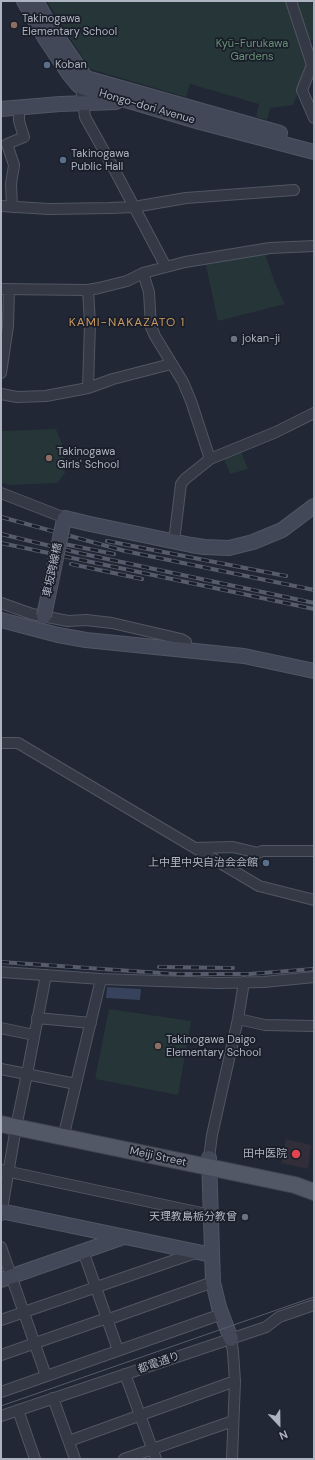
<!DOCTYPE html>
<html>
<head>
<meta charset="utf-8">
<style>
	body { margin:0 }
	#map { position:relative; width:315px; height:1460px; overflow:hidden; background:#212734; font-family:"DM Sans",sans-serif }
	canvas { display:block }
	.frame { position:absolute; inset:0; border:2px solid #aeb3c2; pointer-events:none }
	.north { position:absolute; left:259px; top:1404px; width:40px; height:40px; -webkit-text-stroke:3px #191e29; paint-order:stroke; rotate:158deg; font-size:11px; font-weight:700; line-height:16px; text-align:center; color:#aeb3c2 }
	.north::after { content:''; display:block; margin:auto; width:14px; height:18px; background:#aeb3c2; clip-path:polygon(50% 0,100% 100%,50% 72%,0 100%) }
</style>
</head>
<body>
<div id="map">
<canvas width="315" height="1460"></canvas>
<div class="frame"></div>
<div class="north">N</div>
</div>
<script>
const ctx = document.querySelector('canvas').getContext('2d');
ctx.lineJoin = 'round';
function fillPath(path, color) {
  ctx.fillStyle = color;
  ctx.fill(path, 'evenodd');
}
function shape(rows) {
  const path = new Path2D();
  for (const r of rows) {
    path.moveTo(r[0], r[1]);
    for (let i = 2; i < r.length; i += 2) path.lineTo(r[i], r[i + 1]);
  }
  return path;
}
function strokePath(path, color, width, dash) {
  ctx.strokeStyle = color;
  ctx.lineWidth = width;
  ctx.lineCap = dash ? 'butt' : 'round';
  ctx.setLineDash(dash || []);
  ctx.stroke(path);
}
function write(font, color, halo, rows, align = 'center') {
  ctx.font = font + ' "DM Sans","Noto Sans JP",sans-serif';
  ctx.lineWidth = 3.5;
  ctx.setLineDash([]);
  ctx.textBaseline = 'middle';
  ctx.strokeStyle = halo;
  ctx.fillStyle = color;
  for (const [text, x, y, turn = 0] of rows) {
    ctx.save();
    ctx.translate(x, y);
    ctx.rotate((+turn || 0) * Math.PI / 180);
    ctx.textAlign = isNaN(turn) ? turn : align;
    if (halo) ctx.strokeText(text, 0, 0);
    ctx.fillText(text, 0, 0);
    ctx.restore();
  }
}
const medical = shape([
	[286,1139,311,1145,308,1169,281,1163]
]);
const green = shape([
	[47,1,289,1,310,65,293,105,270,108,267,120,256,117,259,104,190,84,186,97,90,69,62,26],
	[293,1,311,1,314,8,314,39,307,42],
	[264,251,275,283,285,304,218,321,205,262],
	[56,429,63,446,65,473,57,483,9,485,1,482,1,431],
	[240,449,248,469,230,474,223,456],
	[109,1009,191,1021,178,1095,95,1079]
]);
const water = shape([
	[107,987,141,989,140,1000,106,998]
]);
const street = shape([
	[291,1,312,65,302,90,314,118],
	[80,81,85,117,114,169,166,267],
	[1,206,49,209,110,208,134,207,186,198,294,190],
	[12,207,11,184,14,165,7,144,24,137,19,121,19,107],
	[143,273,149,292,151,327,155,336,183,382,191,401,210,459],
	[1,289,88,290,99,288,127,281,143,273,185,262,270,248,314,246],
	[88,290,90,323,88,388],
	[1,373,8,326,9,289],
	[1,394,17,397,46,396,88,388,113,379,171,364],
	[1,493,65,518],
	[175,533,181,484,185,479,210,459,276,432,314,413],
	[1,603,32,614,68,621,86,620,112,623,181,639,186,642,187,650],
	[1,743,18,743,259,886,314,900],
	[195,848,233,847,258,853,262,851,314,851],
	[1,972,101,979,218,983,264,982,314,977],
	[37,1018,91,1023],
	[238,1019,265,1025,314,1026],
	[1,1028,34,1035],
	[1,1069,76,1084],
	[63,1138,101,979],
	[209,1158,212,1135,238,1019,244,982],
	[1,1170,211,1215],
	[1,1215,16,1127,27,1074,46,975],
	[1,1247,46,1376],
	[83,1251,118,1350],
	[1,1320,198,1252],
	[231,1339,233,1352,235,1381,232,1459],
	[1,1355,107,1318,112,1318,213,1282],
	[125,1374,156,1459],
	[1,1392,222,1314],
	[53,1398,75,1459],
	[18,1410,35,1459],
	[1,1416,266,1327,279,1317,314,1305],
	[69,1441,235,1381],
	[124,1459,233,1421]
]);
const secondary = shape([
	[24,1,45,38,69,74,78,85,82,87,200,122,314,152],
	[36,1,50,26,86,78,280,133],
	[1,109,60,104,116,102],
	[63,524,65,518,90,524,191,545,204,547,229,548,253,542,282,530,314,506],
	[1,620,58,635,86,640,244,656,314,671],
	[209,1158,213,1282,219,1307,231,1339],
	[1,1211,212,1255],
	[1,1280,124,1237]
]);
const primary = shape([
	[1,1124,295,1185,314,1192]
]);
const tram = shape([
	[1,1406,314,1297]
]);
const rail = shape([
	[1,517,125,551,314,590],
	[1,534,79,553,314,603],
	[107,541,286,576],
	[1,543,314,609],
	[59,543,114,554],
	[71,564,142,579],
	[1,962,175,974,249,974,314,969],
	[159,967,233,968]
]);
const secondaryBridge = shape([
	[44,616,63,524]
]);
const markers = [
	[14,25,4,"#8d6e63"],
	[47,65,4,"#5c6f8a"],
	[63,160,4,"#5c6f8a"],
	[234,339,4,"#6b7280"],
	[49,458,4,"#8d6e63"],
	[266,863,4,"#5c6f8a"],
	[158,1046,4,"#8d6e63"],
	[296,1154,5,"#e0444e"],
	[245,1217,4,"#6b7280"]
];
const poiNames = [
	["Takinogawa",22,19],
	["Elementary School",22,32],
	["Koban",55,65],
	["Takinogawa",71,154],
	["Public Hall",71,167],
	["jokan-ji",242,339],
	["Takinogawa",57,452],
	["Girls' School",57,465],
	["上中里中央自治会会館",258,863,"right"],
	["Takinogawa Daigo",166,1040],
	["Elementary School",166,1053],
	["田中医院",287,1154,"right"],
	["天理教島栃分教曾",237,1217,"right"]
];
const parkNames = [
	["Kyū-Furukawa",252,44],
	["Gardens",252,57]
];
const streetNames = [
	["Hongo-dori Avenue",147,107,16],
	["車坂跨線橋",53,570,-78],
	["Meiji Street",158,1157,12],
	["都電通り",159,1363,-19]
];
const neighbourhoodNames = [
	["KAMI-NAKAZATO 1",127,323]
];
fillPath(medical, '#312e39');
fillPath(green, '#253538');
fillPath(water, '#37425c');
strokePath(street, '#515663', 12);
strokePath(secondary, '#515663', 16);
strokePath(primary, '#3d424e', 18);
strokePath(street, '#343945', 10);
strokePath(secondary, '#424857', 14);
strokePath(primary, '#525865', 16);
strokePath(tram, '#565c6b', 1);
strokePath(rail, '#565c6b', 4);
strokePath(rail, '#191e29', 2.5, [8]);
strokePath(secondaryBridge, '#515663', 16, []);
strokePath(secondaryBridge, '#424857', 14);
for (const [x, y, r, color] of markers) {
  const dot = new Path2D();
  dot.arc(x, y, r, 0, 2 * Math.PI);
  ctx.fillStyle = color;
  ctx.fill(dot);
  strokePath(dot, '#191e29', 1.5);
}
write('11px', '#aeb3c2', '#191e29', poiNames, 'left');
write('11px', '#689075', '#191e29', parkNames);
write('11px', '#aeb3c2', '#191e29', streetNames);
ctx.letterSpacing = '1px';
write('12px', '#c99961', '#191e29', neighbourhoodNames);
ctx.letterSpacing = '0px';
</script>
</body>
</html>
